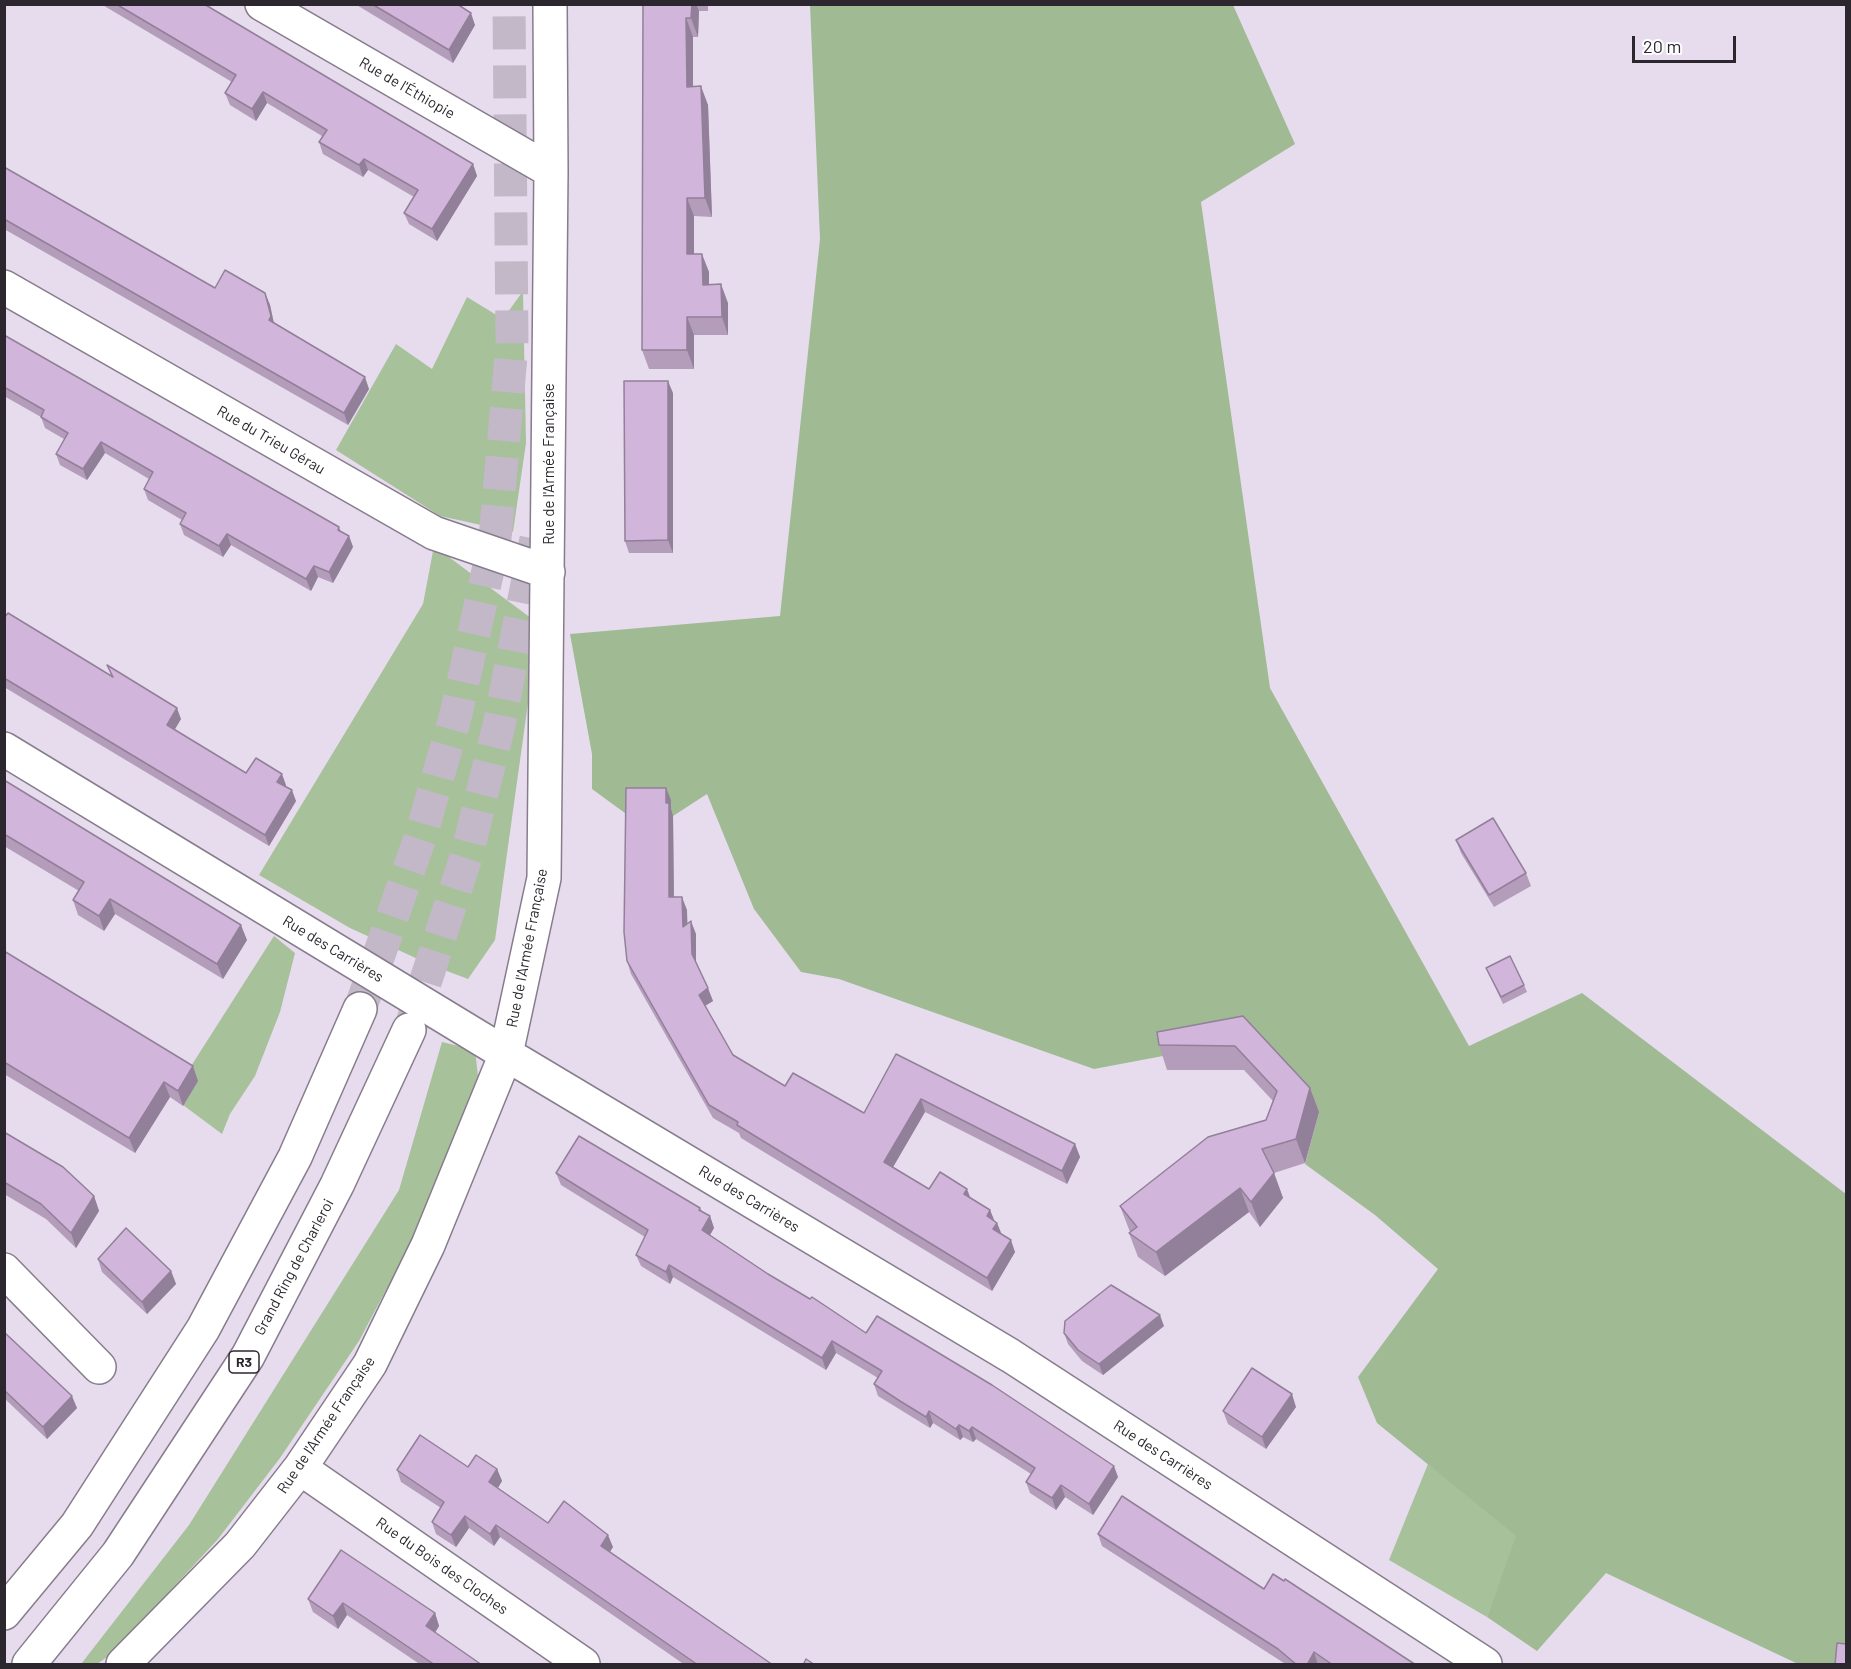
<!DOCTYPE html>
<html>
<head>
<meta charset="utf-8">
<style>
	body { margin:0 }
	#map { position:relative; width:1851px; height:1669px; overflow:hidden; background:#e7dced; font-family:Barlow,sans-serif }
	canvas { display:block }
	.frame { position:absolute; inset:0; border:6px solid #2c272e; pointer-events:none }
	.scale { position:absolute; left:1632px; top:36px; width:104px; height:27px; box-sizing:border-box; border:3px solid #2c272e; border-top:0; padding-left:8px; font-size:18px; line-height:21px; white-space:nowrap; color:#2c272e; -webkit-text-stroke:4px #fff; paint-order:stroke }
</style>
</head>
<body>
<div id="map">
<canvas width="1851" height="1669"></canvas>
<div class="frame"></div>
<div class="scale">20 m</div>
</div>
<script>
const ctx = document.querySelector('canvas').getContext('2d');
ctx.lineJoin = 'round';
function fillPath(path, color) {
  ctx.fillStyle = color;
  ctx.fill(path, 'evenodd');
}
function shape(rows) {
  const path = new Path2D();
  for (const r of rows) {
    path.moveTo(r[0], r[1]);
    for (let i = 2; i < r.length; i += 2) path.lineTo(r[i], r[i + 1]);
  }
  return path;
}
function strokePath(path, color, width, dash) {
  ctx.strokeStyle = color;
  ctx.lineWidth = width;
  ctx.lineCap = dash ? 'butt' : 'round';
  ctx.setLineDash(dash || []);
  ctx.stroke(path);
}
function write(font, color, halo, rows, align = 'center') {
  ctx.font = font + ' Barlow,sans-serif';
  ctx.lineWidth = 6;
  ctx.setLineDash([]);
  ctx.textBaseline = 'middle';
  ctx.strokeStyle = halo;
  ctx.fillStyle = color;
  for (const [text, x, y, turn = 0] of rows) {
    ctx.save();
    ctx.translate(x, y);
    ctx.rotate((+turn || 0) * Math.PI / 180);
    ctx.textAlign = isNaN(turn) ? turn : align;
    if (halo) ctx.strokeText(text, 0, 0);
    ctx.fillText(text, 0, 0);
    ctx.restore();
  }
}
const green = shape([
	[523,291,526,443,513,532,440,516,336,450,396,344,432,369,467,297,503,319],
	[434,546,539,624,495,940,468,979,431,965,350,928,259,875,423,604],
	[274,936,295,953,280,1012,255,1076,230,1114,222,1134,183,1105,186,1074],
	[442,1042,475,1050,478,1076,426,1214,359,1341,280,1458,218,1539,113,1653,97,1664,81,1664,189,1525,399,1190],
	[1428,1464,1517,1536,1487,1617,1389,1560]
]);
const forest = shape([
	[810,5,1233,5,1295,144,1201,202,1270,688,1469,1046,1582,993,1846,1194,1846,1664,1798,1664,1606,1573,1537,1651,1487,1617,1516,1536,1377,1423,1358,1377,1438,1269,1375,1215,1305,1164,1319,1112,1253,1039,1094,1069,839,979,801,972,754,909,707,794,673,816,629,816,592,789,592,754,570,634,780,616,820,239]
]);
const motorwayTunnel = shape([
	[360,1009,421,835,456,714,495,539,512,344,509,4],
	[410,1029,467,854,499,725,536,539]
]);
const minor = shape([
	[262,4,551,171],
	[4,287,434,533,548,572],
	[4,749,506,1054,1011,1356,1485,1664],
	[4,1270,99,1367],
	[300,1468,583,1664],
	[123,1664,240,1545,300,1468,370,1364,428,1245,506,1054,544,878,551,171,550,4]
]);
const motorway = shape([
	[4,1613,77,1525,203,1329,295,1157,360,1009],
	[29,1664,118,1554,248,1356,337,1185,409,1030]
]);
const wall = shape([
	[101,4,204,4,473,164,477,176,437,241,409,224,404,213,414,197,368,170,363,177,323,154,319,142,322,136,267,103,256,121,230,105,225,93,232,82],
	[355,4,457,4,475,25,453,63],
	[643,4,708,4,708,11,699,11,698,37,693,37,693,87,708,105,712,217,694,216,694,254,709,272,709,285,728,303,728,335,694,335,694,369,649,369,642,350],
	[4,167,215,288,265,293,270,305,274,323,369,389,348,425,4,229],
	[4,335,339,527,341,531,349,536,353,547,333,583,318,577,311,591,231,545,223,557,184,535,180,524,182,520,148,500,144,489,149,479,105,453,87,480,60,465,56,454,64,439,45,428,41,417,4,396],
	[673,393,673,553,629,553,625,541],
	[4,618,111,675,107,665,181,719,174,730,246,773,286,785,285,786,296,801,269,846,4,687],
	[4,780,247,940,223,979,115,914,104,931,78,915,73,900,79,891,4,846],
	[666,788,671,800,671,809,673,816,674,897,687,910,687,924,696,934,696,964,713,1001,705,1006,733,1055,785,1086,864,1113,896,1054,1075,1144,1080,1157,1067,1184,925,1112,893,1167,929,1189,970,1197,990,1210,994,1221,997,1223,1001,1234,1015,1252,992,1291,741,1138,739,1133,713,1118,631,974,627,961],
	[1456,840,1526,873,1531,886,1494,907,1461,853],
	[4,951,198,1081,183,1106,170,1097,135,1153,4,1074],
	[1486,968,1524,985,1527,992,1503,1004],
	[1243,1016,1319,1112,1305,1163,1274,1173,1283,1198,1260,1227,1249,1212,1165,1276,1138,1257,1129,1233,1130,1232,1120,1206,1266,1120,1273,1101,1244,1070,1167,1070,1159,1045],
	[4,1132,94,1196,99,1211,76,1248,46,1219,4,1194],
	[556,1173,700,1208,702,1211,710,1216,714,1228,710,1235,768,1274,866,1333,1118,1477,1093,1515,1065,1497,1056,1510,1030,1493,1026,1482,1031,1474,976,1439,973,1442,963,1437,960,1440,933,1423,930,1428,878,1396,874,1384,878,1378,836,1353,826,1370,673,1277,670,1284,641,1266,636,1255,645,1237,561,1185],
	[98,1259,171,1271,176,1284,147,1314,102,1272],
	[1164,1326,1103,1375,1082,1361,1068,1344,1064,1333],
	[4,1332,77,1408,47,1439,4,1398],
	[1296,1407,1266,1449,1228,1424,1223,1411],
	[468,1467,497,1469,502,1481,498,1488,548,1523,613,1547,610,1551,773,1665,685,1665,500,1537,494,1546,469,1528,456,1547,436,1534,432,1522,441,1508,401,1482,397,1470],
	[1098,1534,1264,1589,1284,1581,1416,1665,1287,1665,1102,1546],
	[308,1599,435,1613,439,1626,435,1633,482,1665,421,1665,347,1615,338,1629,313,1612]
]);
const shadedWall = shape([
	[692,4,696,4,699,11,698,37,691,18],
	[471,13,475,25,453,63,449,50],
	[686,18,693,37,693,105,687,87],
	[701,86,708,105,712,217,705,198],
	[263,92,267,103,256,121,252,109],
	[364,159,368,170,363,177,359,165],
	[473,164,477,176,437,241,432,229],
	[687,198,694,216,694,273,687,254],
	[702,254,709,272,709,303,703,285],
	[721,284,728,303,728,335,722,317],
	[265,293,270,305,275,329,269,320],
	[687,317,694,335,694,369,687,350],
	[365,377,369,389,348,425,344,413],
	[668,381,673,393,673,553,668,540],
	[101,442,105,453,87,480,83,469],
	[227,534,231,545,223,557,219,546],
	[349,536,353,547,333,583,329,572],
	[314,566,318,577,311,591,306,579],
	[177,708,181,719,171,736,167,725],
	[282,774,286,785,281,793,277,782],
	[666,788,671,800,671,809,673,816,674,910,669,897],
	[292,790,296,801,269,846,265,835],
	[682,897,687,910,688,940,683,927],
	[110,899,115,914,104,931,99,916],
	[691,921,696,934,696,967,692,954],
	[241,925,247,940,223,979,217,964],
	[708,988,713,1001,703,1007,699,995],
	[193,1066,198,1081,183,1106,178,1091],
	[164,1082,170,1097,135,1153,129,1138],
	[1310,1088,1319,1112,1305,1163,1296,1139],
	[921,1099,925,1112,889,1174,884,1162],
	[1075,1144,1080,1157,1067,1184,1062,1171],
	[1274,1173,1283,1198,1260,1227,1251,1202],
	[1240,1188,1249,1212,1165,1276,1156,1252],
	[967,1189,972,1202,964,1194],
	[94,1196,99,1211,76,1248,71,1233],
	[990,1210,995,1222,987,1216],
	[710,1216,714,1228,706,1242,702,1230],
	[997,1223,1002,1235,993,1229],
	[1011,1240,1015,1252,992,1291,987,1278],
	[669,1265,673,1277,670,1284,666,1272],
	[171,1271,176,1284,147,1314,142,1302],
	[1160,1315,1164,1326,1103,1375,1099,1364],
	[832,1341,836,1353,826,1370,822,1358],
	[1292,1394,1296,1407,1266,1449,1262,1437],
	[72,1396,77,1408,47,1439,43,1427],
	[929,1411,933,1423,930,1428,926,1417],
	[959,1425,963,1437,960,1440,956,1429],
	[972,1427,976,1439,973,1442,969,1431],
	[1114,1466,1118,1477,1093,1515,1089,1504],
	[497,1469,502,1481,494,1494,489,1482],
	[1061,1485,1065,1497,1056,1510,1052,1498],
	[465,1516,469,1528,456,1547,451,1535],
	[496,1525,500,1537,494,1546,490,1534],
	[608,1535,613,1547,606,1558,601,1546],
	[343,1603,347,1615,338,1629,333,1616],
	[435,1613,439,1626,431,1639,426,1626],
	[1314,1652,1318,1665,1307,1665]
]);
const building = shape([
	[116,4,204,4,473,164,432,229,404,213,418,190,364,159,359,165,319,142,327,130,263,92,252,109,225,93,236,75,116,4],
	[372,4,457,4,471,13,449,50,372,4],
	[643,4,692,4,691,18,686,18,687,87,701,86,705,198,687,198,687,254,702,254,703,285,721,284,722,317,687,317,687,350,642,350,643,4],
	[4,167,215,288,225,270,265,293,271,316,269,320,365,377,344,413,4,219,4,167],
	[4,335,339,527,338,530,349,536,329,572,314,566,306,579,227,534,219,546,180,524,186,513,144,489,153,472,101,442,83,469,56,454,68,433,41,417,44,410,4,387,4,335],
	[624,381,668,381,668,540,625,541,624,381],
	[8,613,113,677,107,665,177,708,167,725,246,773,256,758,282,774,277,782,292,790,265,835,4,678,4,618,8,613],
	[4,780,241,925,217,964,110,899,99,916,73,900,84,882,4,834,4,780],
	[626,788,666,788,666,803,669,803,669,897,682,897,683,927,691,921,692,954,708,988,699,995,733,1055,785,1086,793,1073,864,1113,896,1054,1075,1144,1062,1171,921,1099,884,1162,929,1189,940,1172,967,1189,964,1194,990,1210,987,1216,997,1223,993,1229,1011,1240,987,1278,737,1125,738,1122,709,1105,627,961,624,932,626,788],
	[1493,818,1526,873,1489,895,1456,840,1493,818],
	[4,951,193,1066,178,1091,164,1082,129,1138,4,1062,4,951],
	[1510,956,1524,985,1501,997,1486,968,1510,956],
	[1243,1016,1310,1088,1296,1139,1262,1149,1274,1173,1251,1202,1240,1188,1156,1252,1129,1233,1137,1227,1120,1206,1208,1137,1266,1120,1277,1091,1235,1046,1159,1045,1157,1032,1243,1016],
	[4,1132,63,1167,94,1196,71,1233,41,1204,4,1182,4,1132],
	[579,1136,700,1208,699,1210,710,1216,702,1230,768,1274,810,1299,812,1297,866,1333,877,1316,992,1385,1114,1466,1089,1504,1061,1485,1052,1498,1026,1482,1035,1468,972,1427,969,1431,959,1425,956,1429,929,1411,926,1417,900,1401,874,1384,882,1371,832,1341,822,1358,669,1265,666,1272,636,1255,648,1230,556,1173,579,1136],
	[126,1228,171,1271,142,1302,98,1259,126,1228],
	[1111,1285,1160,1315,1099,1364,1078,1350,1064,1333,1065,1321,1111,1285],
	[4,1332,72,1396,43,1427,4,1390,4,1332],
	[1252,1368,1292,1394,1262,1437,1223,1411,1252,1368],
	[420,1435,468,1467,476,1455,497,1469,489,1482,548,1523,564,1501,608,1535,601,1546,773,1665,698,1665,496,1525,490,1534,465,1516,451,1535,432,1522,444,1502,397,1470,420,1435],
	[1122,1496,1264,1589,1273,1574,1284,1581,1285,1579,1416,1665,1333,1665,1314,1652,1307,1665,1297,1665,1278,1649,1098,1534,1122,1496],
	[341,1550,435,1613,426,1626,482,1665,435,1665,343,1603,333,1616,308,1599,341,1550],
	[1837,1643,1846,1644,1846,1665,1835,1665,1837,1643],
	[806,1659,815,1665,803,1665,806,1659]
]);
const shields = [
	[244,1362,30]
];
const shieldNames = [
	["R3",244,1362]
];
const streetNames = [
	["Rue de l'Éthiopie",407,88,30],
	["Rue du Trieu Gérau",271,440,30],
	["Rue de l'Armée Française",549,464,-90],
	["Rue de l'Armée Française",527,948,-79],
	["Rue des Carrières",333,949,31],
	["Rue des Carrières",749,1199,31],
	["Grand Ring de Charleroi",294,1267,-62],
	["Rue de l'Armée Française",326,1425,-56],
	["Rue des Carrières",1163,1455,33],
	["Rue du Bois des Cloches",442,1566,35]
];
fillPath(green, '#a7c19b');
fillPath(forest, '#a0ba94');
strokePath(motorwayTunnel, '#c2b8c7', 33, [33, 16]);
strokePath(minor, '#877c8c', 36);
strokePath(motorway, '#877c8c', 36);
strokePath(minor, '#fff', 33);
strokePath(motorway, '#fff', 33);
fillPath(wall, '#b49cbb');
fillPath(shadedWall, '#927f99');
fillPath(building, '#d1b5da');
strokePath(building, '#927f99', 1.5);
for (const [x, y, w] of shields) {
  const box = new Path2D();
  box.roundRect(x - w / 2, y - 11, w, 22, 4.5);
  ctx.fillStyle = '#fff';
  ctx.fill(box);
  strokePath(box, '#2c272e', 1.5);
}
write('bold 14px', '#2c272e', null, shieldNames);
write('15px', '#2c272e', '#fff', streetNames);
</script>
</body>
</html>
